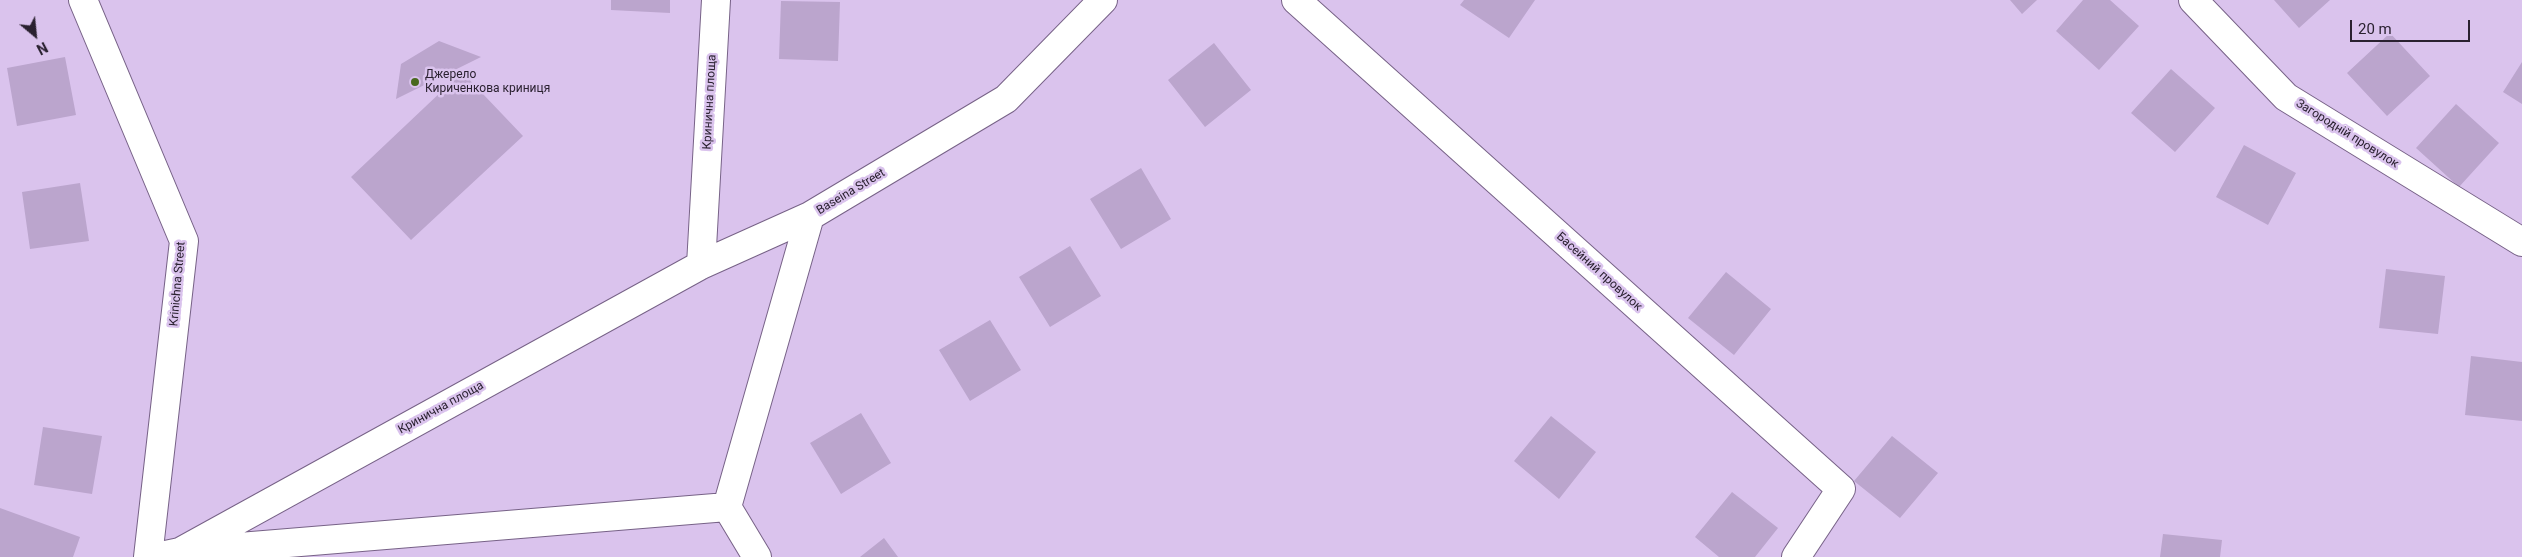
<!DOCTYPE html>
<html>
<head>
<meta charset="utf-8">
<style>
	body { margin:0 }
	#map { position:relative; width:2522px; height:557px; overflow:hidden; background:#dac3ed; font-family:Roboto,sans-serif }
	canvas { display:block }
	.north { position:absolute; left:10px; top:10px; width:50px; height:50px; -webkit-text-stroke:4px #dac3ed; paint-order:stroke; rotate:152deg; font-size:14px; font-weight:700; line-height:20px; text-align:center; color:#2a2130 }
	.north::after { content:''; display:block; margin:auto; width:18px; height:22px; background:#2a2130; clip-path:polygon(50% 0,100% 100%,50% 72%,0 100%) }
	.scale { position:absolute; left:2350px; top:20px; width:120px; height:22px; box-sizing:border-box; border:2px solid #2a2130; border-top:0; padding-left:6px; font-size:15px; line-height:18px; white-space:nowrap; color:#2a2130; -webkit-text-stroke:4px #dac3ed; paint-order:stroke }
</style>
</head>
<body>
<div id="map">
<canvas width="2522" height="557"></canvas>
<div class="north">N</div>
<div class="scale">20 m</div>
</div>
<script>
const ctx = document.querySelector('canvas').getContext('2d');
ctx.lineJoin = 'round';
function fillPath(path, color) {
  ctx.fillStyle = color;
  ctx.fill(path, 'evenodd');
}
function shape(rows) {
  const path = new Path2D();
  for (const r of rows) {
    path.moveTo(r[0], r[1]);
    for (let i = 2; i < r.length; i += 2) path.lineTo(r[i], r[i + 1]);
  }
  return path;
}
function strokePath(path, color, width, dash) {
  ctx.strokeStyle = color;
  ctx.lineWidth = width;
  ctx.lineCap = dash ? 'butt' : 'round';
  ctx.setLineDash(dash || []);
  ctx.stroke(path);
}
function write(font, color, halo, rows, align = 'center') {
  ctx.font = font + ' Roboto,sans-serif';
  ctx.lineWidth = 5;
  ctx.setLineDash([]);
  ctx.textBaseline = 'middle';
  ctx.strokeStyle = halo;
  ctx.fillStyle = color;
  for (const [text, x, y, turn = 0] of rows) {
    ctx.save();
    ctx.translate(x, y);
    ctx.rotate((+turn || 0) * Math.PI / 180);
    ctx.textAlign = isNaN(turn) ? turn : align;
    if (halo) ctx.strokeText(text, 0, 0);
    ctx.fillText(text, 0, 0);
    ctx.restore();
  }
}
const building = shape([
	[611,0,670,0,670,13,611,10],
	[1464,0,1535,0,1509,38,1460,5],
	[2010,0,2037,0,2022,14],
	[2083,0,2110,0,2139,26,2099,70,2056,31],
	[2274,0,2330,0,2299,28],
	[781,1,840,2,838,61,779,59],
	[2390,33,2430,76,2387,116,2347,73],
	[439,41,481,57,396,99,401,64],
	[1214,43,1251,90,1205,127,1168,80],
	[65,57,76,115,17,126,7,68],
	[2522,62,2522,104,2503,92],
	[2171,69,2215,108,2175,152,2131,113],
	[462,72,523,136,411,240,351,177],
	[2456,104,2499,143,2459,187,2416,148],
	[2244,145,2296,173,2268,225,2216,197],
	[1141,168,1171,219,1121,249,1090,199],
	[80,183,89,241,30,249,22,192],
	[1070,246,1101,296,1050,327,1019,277],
	[2386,269,2445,276,2438,334,2379,328],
	[1726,272,1771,309,1734,355,1688,318],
	[990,320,1021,370,970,401,939,350],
	[2471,356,2522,362,2522,421,2465,415],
	[861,413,891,463,841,494,810,443],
	[1551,416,1596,452,1559,499,1514,461],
	[43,427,102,436,92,494,34,485],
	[1892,436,1938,473,1900,518,1854,481],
	[1732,492,1778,528,1755,557,1719,557,1695,537],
	[0,508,80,537,73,557,0,557],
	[2163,534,2222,540,2220,557,2160,557],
	[884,538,898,557,860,557]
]);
const street = shape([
	[83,0,184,241,148,557],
	[1296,0,1841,489,1796,557],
	[2193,0,2286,97,2522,242],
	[701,265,716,0],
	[191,551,727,507],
	[156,557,180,552,701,265,810,216],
	[757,557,727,507,810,216,1006,99,1103,0]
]);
const markers = [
	[415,82,5,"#48681e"]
];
const poiNames = [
	["Джерело",425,75],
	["Кириченкова криниця",425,89]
];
const streetNames = [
	["Кринична площа",710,102,-87],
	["Загородній провулок",2347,134,32],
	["Baseina Street",851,192,-31],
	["Басейний провулок",1599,272,42],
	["Krinichna Street",178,284,-85],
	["Кринична площа",441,408,-29]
];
fillPath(building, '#bba5cd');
strokePath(street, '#776287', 30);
strokePath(street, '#fff', 28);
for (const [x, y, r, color] of markers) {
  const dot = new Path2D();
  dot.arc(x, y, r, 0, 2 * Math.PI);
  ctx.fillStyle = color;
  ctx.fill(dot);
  strokePath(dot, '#dac3ed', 2);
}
write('12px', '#2a2130', '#dac3ed', poiNames, 'left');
write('12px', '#2a2130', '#dac3ed', streetNames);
</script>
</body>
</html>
